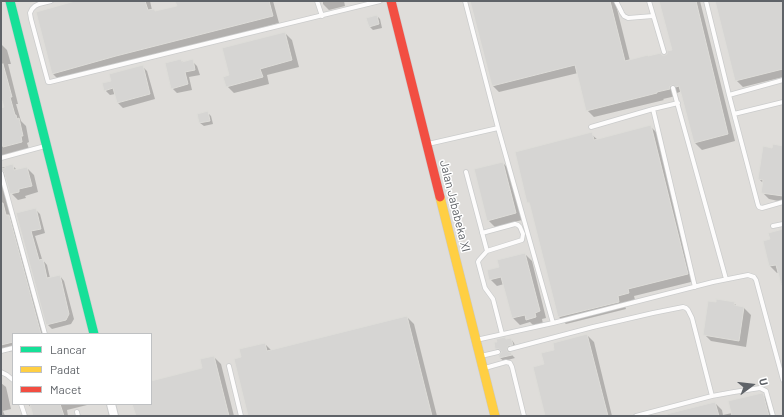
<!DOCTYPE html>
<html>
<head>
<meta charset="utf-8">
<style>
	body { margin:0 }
	#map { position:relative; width:784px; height:417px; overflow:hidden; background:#efeeea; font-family:Barlow,sans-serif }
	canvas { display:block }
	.frame { position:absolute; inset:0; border:2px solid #5f6368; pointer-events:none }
	.legend { position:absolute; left:12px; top:333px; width:140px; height:72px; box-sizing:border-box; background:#fff; border:1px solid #bfc1c3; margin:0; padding:5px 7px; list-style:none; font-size:12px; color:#5f6368 }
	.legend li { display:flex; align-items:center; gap:8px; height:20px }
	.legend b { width:20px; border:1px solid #bfc1c3 }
	.north { position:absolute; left:732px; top:365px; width:40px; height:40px; -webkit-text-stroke:3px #fff; paint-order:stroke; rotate:75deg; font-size:11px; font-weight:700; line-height:16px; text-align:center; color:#5f6368 }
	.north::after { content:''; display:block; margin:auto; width:14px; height:18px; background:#5f6368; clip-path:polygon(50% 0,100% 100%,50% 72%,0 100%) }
</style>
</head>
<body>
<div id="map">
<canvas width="784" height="417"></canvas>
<div class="frame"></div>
<ul class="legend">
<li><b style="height:5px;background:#16e098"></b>Lancar</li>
<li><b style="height:5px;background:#ffcf43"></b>Padat</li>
<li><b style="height:5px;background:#f24e42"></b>Macet</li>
</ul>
<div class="north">U</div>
</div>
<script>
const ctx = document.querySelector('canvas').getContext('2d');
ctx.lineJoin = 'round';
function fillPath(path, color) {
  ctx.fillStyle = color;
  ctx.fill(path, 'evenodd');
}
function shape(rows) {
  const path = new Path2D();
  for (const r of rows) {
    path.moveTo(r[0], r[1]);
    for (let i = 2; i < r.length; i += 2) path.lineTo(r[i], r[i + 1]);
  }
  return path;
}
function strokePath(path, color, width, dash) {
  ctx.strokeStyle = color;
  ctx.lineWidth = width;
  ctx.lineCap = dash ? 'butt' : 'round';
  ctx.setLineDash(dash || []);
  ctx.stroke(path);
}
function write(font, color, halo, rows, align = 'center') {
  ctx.font = font + ' Barlow,sans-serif';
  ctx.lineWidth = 3;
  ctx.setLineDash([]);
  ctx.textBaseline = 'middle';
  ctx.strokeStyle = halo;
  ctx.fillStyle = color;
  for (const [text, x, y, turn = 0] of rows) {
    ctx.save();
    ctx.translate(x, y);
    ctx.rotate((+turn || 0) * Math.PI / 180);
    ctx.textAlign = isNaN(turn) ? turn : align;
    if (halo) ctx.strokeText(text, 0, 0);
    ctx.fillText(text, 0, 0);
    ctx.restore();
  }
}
const industrial = shape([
	[1,1,783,1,783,416,1,416],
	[13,334,151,334,151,404,13,404]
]);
const shadow = shape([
	[78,1,150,1,152,10,154,10,156,12,178,6,176,1,273,1,279,23,60,81,53,74,37,13],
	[323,1,344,1,345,6,329,10,323,4],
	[471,1,615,1,630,61,665,56,673,51,660,1,700,1,735,141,702,150,695,143,682,91,677,93,676,96,663,99,664,100,594,117,587,110,578,73,499,92,492,85],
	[716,1,783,1,783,77,743,87,736,80],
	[377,16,380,19,382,28,373,30,370,27],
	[285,33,292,40,299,67,267,75,269,84,234,93,227,86,231,76],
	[1,44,7,50,11,64,8,64,18,104,16,104,21,121,26,126,29,142,27,143,29,149,1,156,1,109,5,108,2,98,1,98],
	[181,60,184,63,192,61,197,66,200,75,189,77,192,90,177,93,172,88],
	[142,66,147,71,155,99,123,108,118,103,115,94,110,95,105,90,112,82],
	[208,113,211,116,213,124,204,126,200,123,198,115],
	[651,127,658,134,695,281,634,296,635,300,624,303,626,309,566,324,559,317,531,205,528,202,591,134,598,140],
	[783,147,783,202,769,199,762,192,764,184,759,179,773,149],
	[503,163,510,170,522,220,495,227,488,220],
	[12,165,17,170,27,168,34,175,38,192,25,196,26,198,18,200,11,193,6,177,4,179,45,334,13,334,13,351,1,353,1,168],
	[35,209,40,214,45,233,35,236,42,259,47,265,50,278,60,276,64,281,74,319,71,324,52,329,47,324,17,214],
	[783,230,783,290,779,272,777,273,770,266,771,240],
	[525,254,532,261,546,318,542,319,543,324,534,326,530,322,520,325,513,318,504,284,497,286,490,279,500,268],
	[734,303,738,307,744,308,751,315,746,347,711,341,704,334],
	[407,317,414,324,437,416,249,416,265,344,272,351],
	[587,335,594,342,612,416,546,416,545,365,556,351],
	[511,339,514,343,516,348,511,349,510,353,515,358,504,361,500,358,502,352,500,352,496,349,507,340],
	[214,357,221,364,234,416,137,416,134,404,151,404,151,382,203,369],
	[1,383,6,387,11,409,3,411,5,416,1,416],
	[762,394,770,402,774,416,681,416,715,403,722,410,723,415,732,413],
	[28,404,91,404,67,410,68,416,34,416,32,409]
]);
const building = shape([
	[75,1,145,1,148,10,154,9,155,11,177,6,175,1,269,1,273,16,116,56,52,74,36,12,75,1],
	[470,1,610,1,625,61,648,55,648,56,661,53,662,55,665,55,667,54,667,51,672,50,659,1,696,1,728,134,694,143,679,86,676,87,673,85,670,86,670,89,657,92,657,93,586,111,575,65,492,86,470,1],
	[715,1,783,1,783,69,735,81,715,1],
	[377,15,379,24,369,27,366,18,377,15],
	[285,32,292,60,260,69,263,77,226,87,223,77,229,75,222,48,285,32],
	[181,59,182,62,193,59,195,70,185,72,188,84,171,89,165,63,181,59],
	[3,64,12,97,10,97,15,115,16,115,17,119,19,118,23,136,21,136,22,142,3,147,1,140,1,108,4,107,1,97,1,65,3,64],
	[143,65,150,94,117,103,113,88,104,91,102,83,111,81,109,74,143,65],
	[208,111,210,121,199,123,197,114,208,111],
	[651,125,688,274,628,289,629,293,618,296,619,302,558,317,529,202,527,203,515,152,592,132,594,140,651,125],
	[773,144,783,146,783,196,761,193,763,180,758,179,763,146,772,148,773,144],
	[503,162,516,213,487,221,474,169,503,162],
	[13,164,14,170,27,167,32,186,19,189,19,192,10,194,4,172,1,169,5,168,5,166,13,164],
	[1,203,3,203,6,215,9,215,41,334,13,334,13,342,1,345,1,203],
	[36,208,41,229,31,231,39,260,43,259,47,278,60,275,69,314,66,320,46,325,16,213,36,208],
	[783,229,783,284,781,284,776,265,769,266,763,241,770,239,768,233,783,229],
	[525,253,540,311,535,313,536,317,526,320,525,315,512,318,501,277,489,280,487,270,499,267,497,260,525,253],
	[716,299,735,302,734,305,744,307,739,341,703,335,708,301,716,302,716,299],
	[407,316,432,416,248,416,234,359,241,357,239,349,265,343,267,351,407,316],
	[587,334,608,416,545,416,533,367,544,364,541,353,554,350,553,343,587,334],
	[505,337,506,339,511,338,513,345,508,346,507,350,508,352,511,352,512,355,499,358,499,355,501,353,501,351,499,349,495,349,494,342,497,342,496,339,505,337],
	[214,356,229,416,136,416,132,404,151,404,151,381,202,368,200,359,214,356],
	[762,393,763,393,769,416,732,416,728,401,762,393],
	[715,402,719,416,668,416,667,414,715,402],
	[30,404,60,404,64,416,33,416,30,404]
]);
const lane = shape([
	[51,1,39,4,35,6,32,9,30,13,31,19,48,82,50,82,380,1],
	[317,1,322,16],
	[465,1,498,128,553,323],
	[616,1,622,13,624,16,628,18,653,16],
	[649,1,664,52],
	[706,1,729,95,758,205,759,207,762,208,783,202],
	[673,88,726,279],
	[729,95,783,80],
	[678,103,653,109,695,287],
	[734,114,783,102],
	[591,127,653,109],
	[428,144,498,128],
	[1,158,45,146],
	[466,172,487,251,479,260,478,262,485,288,493,299,502,334],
	[1,173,45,334],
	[773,226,783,224],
	[482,233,515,224,518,225,520,227,523,234,522,240,487,251],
	[476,340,553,323,713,282,748,275,754,277,756,280,783,380],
	[510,349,593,327,653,313,683,307,686,308,688,310,692,318,712,396],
	[1,351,13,348],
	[481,356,498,352],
	[229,366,241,416],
	[485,368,506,362,510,363,512,367,524,416],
	[1,372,7,375,13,380],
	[21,404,25,416],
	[77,412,78,416],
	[636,416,712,396,734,392,760,388,766,391,773,416]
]);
const street = shape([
	[111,404,114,416]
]);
const fast = shape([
	[10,1,94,334]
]);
const slow = shape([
	[440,197,495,416]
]);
const jam = shape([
	[391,1,440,197]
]);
const streetNames = [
	["Jalan Jababeka XI",455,206,76]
];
fillPath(industrial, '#dfddda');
fillPath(shadow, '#0003');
fillPath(building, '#d6d5d3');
strokePath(building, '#deddd9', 1);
strokePath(lane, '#cbcccc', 5.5);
strokePath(street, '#cbcccc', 10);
strokePath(fast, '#cacacb', 10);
strokePath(slow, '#cacacb', 10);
strokePath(jam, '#cacacb', 10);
strokePath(lane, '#fdfcfc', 4);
strokePath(street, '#fdfcfc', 8);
strokePath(fast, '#16e098', 9);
strokePath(slow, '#ffcf43', 9);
strokePath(jam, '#f24e42', 9);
write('12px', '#5f6368', '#fff', streetNames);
</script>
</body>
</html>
